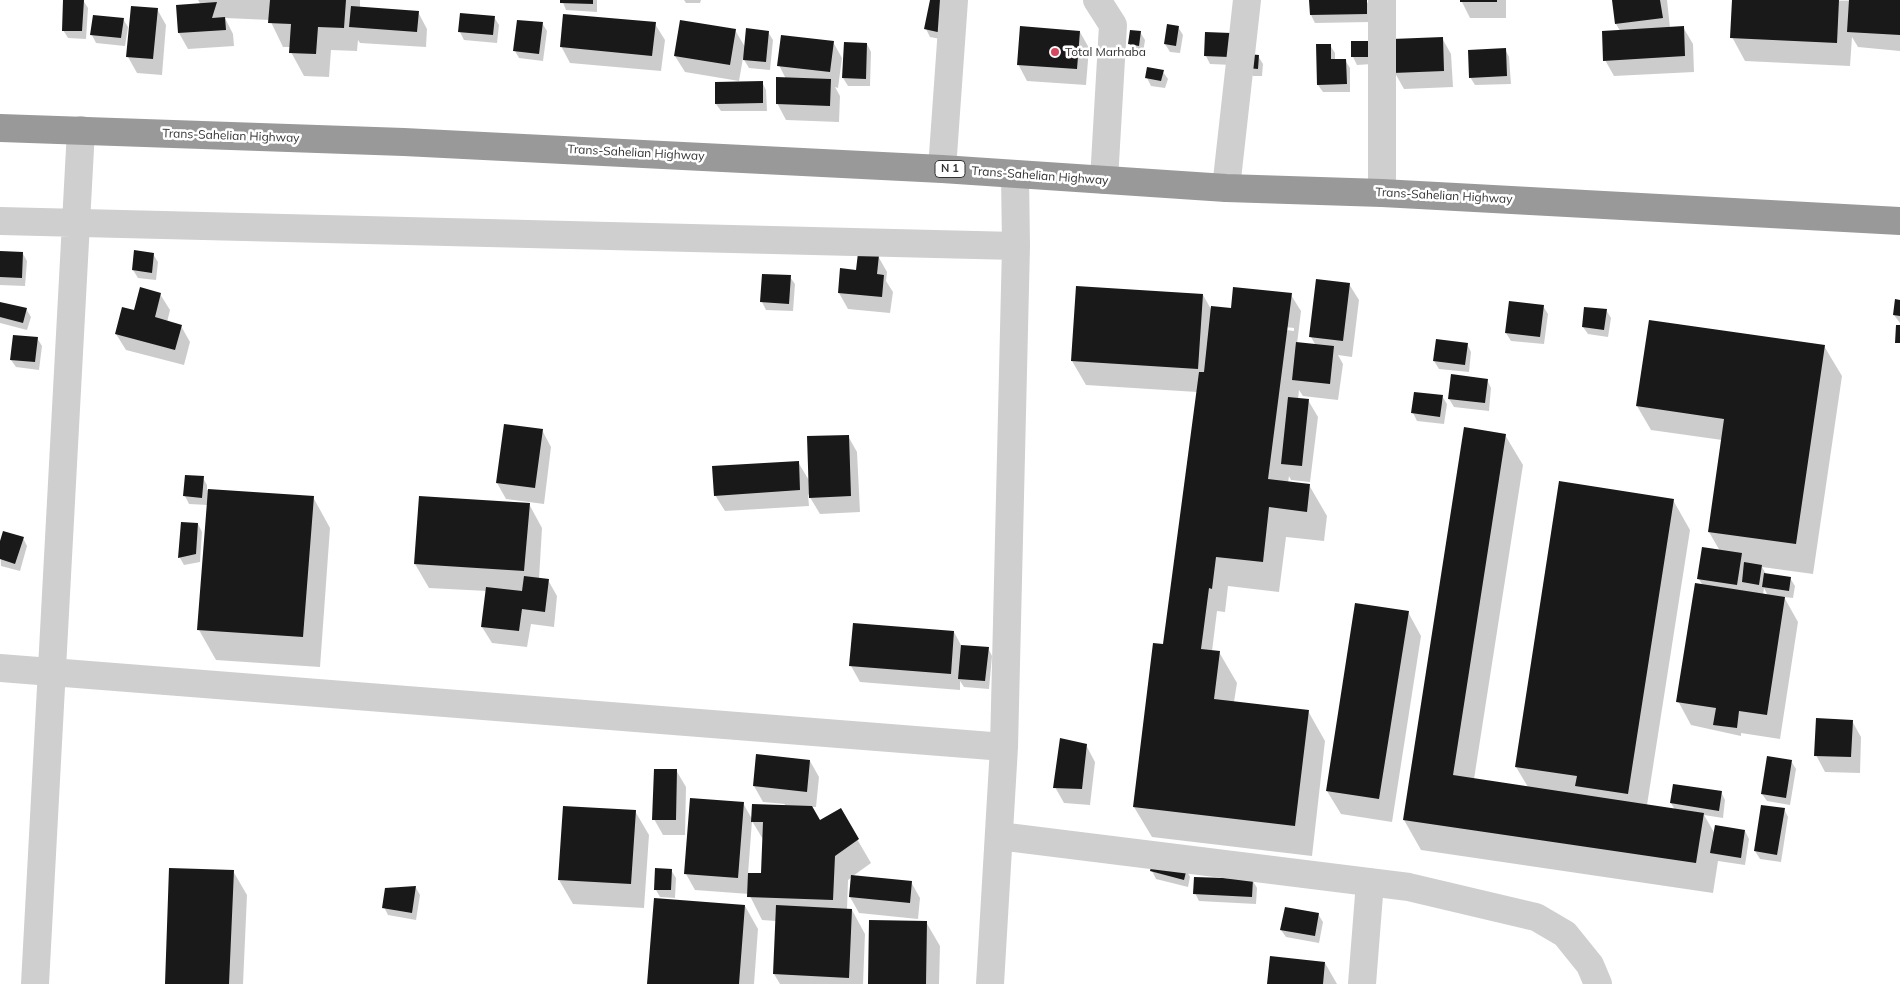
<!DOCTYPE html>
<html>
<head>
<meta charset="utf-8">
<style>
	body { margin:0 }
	canvas { display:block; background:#fff }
</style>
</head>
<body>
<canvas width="1900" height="984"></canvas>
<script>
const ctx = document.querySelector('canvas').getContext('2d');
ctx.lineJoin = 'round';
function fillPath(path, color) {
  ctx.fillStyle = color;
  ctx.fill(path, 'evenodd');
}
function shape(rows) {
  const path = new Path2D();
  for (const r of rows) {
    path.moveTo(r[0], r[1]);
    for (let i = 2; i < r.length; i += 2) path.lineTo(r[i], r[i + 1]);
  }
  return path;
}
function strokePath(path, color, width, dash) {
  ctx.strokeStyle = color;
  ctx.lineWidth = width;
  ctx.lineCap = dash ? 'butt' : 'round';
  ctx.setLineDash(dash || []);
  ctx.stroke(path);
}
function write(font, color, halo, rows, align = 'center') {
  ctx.font = font + ' Mulish,sans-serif';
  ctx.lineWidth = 5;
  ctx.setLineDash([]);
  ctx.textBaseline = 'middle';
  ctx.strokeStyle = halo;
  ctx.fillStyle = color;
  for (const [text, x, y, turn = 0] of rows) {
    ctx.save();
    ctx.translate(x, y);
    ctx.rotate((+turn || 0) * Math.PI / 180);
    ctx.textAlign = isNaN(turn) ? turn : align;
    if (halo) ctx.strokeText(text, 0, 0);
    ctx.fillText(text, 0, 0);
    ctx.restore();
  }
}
const shadow = shape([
	[65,0,83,0,88,8,86,39,68,38,63,30],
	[198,0,360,0,360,8,418,12,427,29,426,47,360,43,358,40,357,51,331,50,329,77,304,76,291,52,291,47,283,47,270,20,225,18,233,34,234,46,188,49,179,33,201,5],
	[562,0,597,0,597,12,566,10],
	[684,0,701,0,700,3,686,3],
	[932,0,946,40,930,37,926,29],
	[1310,0,1366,0,1370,7,1371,22,1315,23,1311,15],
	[1461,0,1506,0,1506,18,1470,18],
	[1613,0,1667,0,1670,28,1683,27,1693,44,1694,72,1614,76,1605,60,1620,31,1616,24],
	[1733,0,1900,1,1900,51,1858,47,1852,37,1850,66,1745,61,1732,37],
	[157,9,166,25,162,75,137,73,128,57],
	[494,17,499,25,497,43,464,40,460,32],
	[123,19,128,27,125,46,96,43,92,35],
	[542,23,547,31,543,61,519,58,515,51],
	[655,24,665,40,661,71,570,63,561,46],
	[1178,27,1183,35,1180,53,1170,52,1165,44],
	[735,30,745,47,768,32,773,40,770,70,749,68,743,58,739,81,685,72,675,56],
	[1080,32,1089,48,1086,85,1027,81,1018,64],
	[1140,32,1145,40,1143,53,1134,52,1130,44],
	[1230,35,1233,65,1210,64,1206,56],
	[1442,38,1451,54,1453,87,1404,89,1395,73],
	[833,42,842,58,838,88,835,87,840,96,839,122,786,120,777,103,786,79,779,65],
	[1367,42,1372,50,1372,64,1357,65,1353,57,1352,43],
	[867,44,871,52,870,86,848,86,843,78],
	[1330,45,1335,53,1335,60,1345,60,1350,68,1350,92,1323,92,1318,85],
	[1505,49,1509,57,1511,84,1475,85,1470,77],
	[1258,56,1263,64,1262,76,1253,76,1248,68],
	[1163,72,1168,79,1165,88,1151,86,1147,78],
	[762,82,766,90,767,111,721,111,716,104],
	[0,253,23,254,27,261,25,286,0,285],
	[153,254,158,262,156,280,138,278,133,270],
	[878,256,887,272,886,281,893,292,890,313,848,309,839,293,857,271],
	[790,277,795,284,793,311,766,310,762,302],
	[1349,284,1359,300,1352,357,1338,355,1343,364,1338,400,1303,396,1299,390,1298,400,1308,400,1318,417,1310,482,1291,480,1289,476,1288,483,1309,485,1327,516,1324,541,1286,537,1279,592,1228,586,1225,612,1217,611,1212,651,1219,652,1237,683,1234,702,1308,711,1325,741,1312,856,1152,837,1134,807,1164,645,1197,392,1086,385,1072,361,1203,295,1212,311,1231,309,1291,295,1301,311,1297,344,1316,346,1311,337],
	[1239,322,1294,328,1294,331,1239,324],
	[160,294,170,310,167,322,181,326,190,342,184,365,126,350,116,334,134,312],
	[1900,301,1900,323,1894,315],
	[0,303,26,309,31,317,27,330,0,323],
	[1510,303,1543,306,1548,314,1544,344,1511,341,1506,333],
	[1606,310,1611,318,1608,337,1588,334,1583,327],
	[37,338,42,346,39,370,16,367,11,360],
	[1467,344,1471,352,1469,372,1439,369,1434,361],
	[1824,346,1842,376,1813,574,1762,567,1766,574,1790,578,1795,586,1793,598,1784,597,1798,622,1780,739,1741,733,1741,736,1691,725,1678,701,1703,586,1699,579,1720,551,1709,532,1722,440,1651,430,1637,406],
	[1764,588,1768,596,1763,595],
	[1452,376,1487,380,1491,388,1489,411,1454,407,1449,399],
	[1442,396,1447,404,1444,424,1417,421,1413,413],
	[542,430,551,447,544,504,506,499,497,483],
	[1505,435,1523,465,1474,779,1528,787,1516,767,1673,500,1690,530,1647,805,1675,810,1671,803,1721,792,1725,800,1723,818,1704,815,1715,834,1745,831,1749,839,1745,865,1718,861,1713,893,1421,850,1404,820],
	[848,436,857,452,860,512,820,514,808,494,809,506,725,511,715,495,798,462,810,482],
	[203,478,207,485,207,490,313,497,330,528,320,667,216,660,199,630,208,505,189,504,185,496],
	[529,504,542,528,539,579,548,580,557,596,554,627,531,624,527,647,492,643,482,627,487,591,429,588,415,564],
	[182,523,198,524,202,532,200,562,184,565,180,558],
	[23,538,27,546,20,571,1,566,0,545],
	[1408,612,1421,636,1392,822,1341,814,1327,791],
	[954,632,962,647,988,648,992,656,989,689,964,687,960,681,960,690,860,682,851,666],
	[1852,721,1861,737,1860,773,1825,772,1816,755],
	[1086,745,1095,762,1090,805,1064,803,1055,787],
	[810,761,819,777,816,807,811,807,820,822,840,810,871,863,853,876,911,882,920,898,918,919,859,913,850,897,852,877,848,880,847,910,852,910,865,934,863,984,780,984,774,974,776,921,762,920,749,894,695,890,686,874,743,803,752,819,784,806,785,804,763,802,754,786],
	[752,821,764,841,762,875,748,874],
	[1791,761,1796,769,1790,805,1767,801,1762,794],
	[676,770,686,787,685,835,663,835,654,819],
	[1784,809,1788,817,1781,862,1760,859,1755,851],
	[635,811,649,835,644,908,573,904,559,880],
	[1186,869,1190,877,1188,887,1156,879,1152,871],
	[671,870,676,878,675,898,660,897,656,890],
	[233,871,247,895,243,984,166,984],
	[1253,881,1257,888,1256,904,1199,901,1195,893],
	[416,888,420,895,416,920,388,915,384,907],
	[745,906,758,929,754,984,649,984],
	[1318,914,1323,922,1319,943,1286,937,1281,930],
	[926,922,940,946,939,984,869,984],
	[1325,963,1337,984,1268,984]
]);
const building = shape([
	[63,0,84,0,82,31,62,31],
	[270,0,346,0,344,28,318,27,316,54,289,53,291,24,268,23],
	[560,0,593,0,593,4,560,3],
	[930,0,948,0,942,33,924,29],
	[1309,0,1367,0,1367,14,1310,15],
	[1460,0,1497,0,1497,2,1460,2],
	[1612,0,1660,0,1663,18,1615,24],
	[1732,0,1839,0,1837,43,1730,38],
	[1849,0,1900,0,1900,35,1847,32],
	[217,2,212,18,225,17,226,30,178,33,176,5],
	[131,6,158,8,153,59,126,57],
	[351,6,419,11,417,32,349,27],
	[460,13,495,16,493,35,458,32],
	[563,14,656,22,652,56,560,47],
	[93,15,124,18,121,38,90,35],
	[517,20,543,22,539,54,513,51],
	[680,20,736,29,730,65,674,56],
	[1167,24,1179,26,1176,46,1164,44],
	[1020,26,1080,31,1077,69,1017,65],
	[1684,26,1685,56,1603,61,1602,31],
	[746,28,769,31,766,62,743,60],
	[1130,30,1141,31,1139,46,1128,44],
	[1205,32,1231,33,1229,57,1204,56],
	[781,35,834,41,830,72,777,66],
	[1443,37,1444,71,1393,73,1392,39],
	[1351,41,1368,41,1368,57,1351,57],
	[844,42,867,43,866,79,842,78],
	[1316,44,1331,44,1331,59,1346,59,1347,84,1317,85],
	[1506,48,1507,76,1469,78,1468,50],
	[1247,54,1259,55,1258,69,1247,68],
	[1147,67,1164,70,1161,81,1145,78],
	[776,77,831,79,830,106,776,104],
	[763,81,763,103,715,104,715,82],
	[134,250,154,253,152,273,132,270],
	[0,251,23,252,22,278,0,277],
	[858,253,879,255,877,274,884,275,882,297,838,293,840,268,856,270],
	[762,274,791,275,789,304,760,302],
	[1316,279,1350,283,1343,341,1309,337],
	[1076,286,1203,294,1198,369,1071,361],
	[140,287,161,293,155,317,182,325,175,350,115,334,122,307,134,310],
	[1233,287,1292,293,1268,479,1310,484,1307,512,1269,507,1263,562,1216,557,1212,589,1209,588,1201,649,1220,651,1214,699,1309,710,1295,826,1133,807,1153,643,1163,644,1199,372,1204,372,1211,306,1231,308],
	[1895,299,1900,300,1900,316,1893,315],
	[1509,301,1544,305,1540,337,1505,333],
	[0,302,27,308,23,323,0,317],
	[1584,307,1607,309,1604,330,1582,327],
	[1649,320,1825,345,1796,544,1708,532,1724,419,1636,406],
	[1896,325,1900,325,1900,343,1895,343],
	[13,335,38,337,35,362,10,360],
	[1436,339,1468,343,1465,365,1433,361],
	[1296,342,1334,346,1330,384,1292,380],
	[1451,374,1488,379,1485,403,1448,399],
	[1414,392,1443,395,1440,417,1411,413],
	[1288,397,1309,399,1302,466,1281,464],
	[504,424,543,429,535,488,496,483],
	[1464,427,1506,434,1453,775,1704,813,1696,863,1403,820],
	[849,435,851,496,809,498,807,436],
	[799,461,800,490,714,496,712,466],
	[185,475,204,476,202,498,183,496],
	[1559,481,1674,499,1628,794,1575,786,1577,776,1515,767],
	[208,489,314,496,303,637,197,630],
	[419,496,530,503,524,571,414,564],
	[181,522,198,523,196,554,178,558],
	[3,531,24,537,15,564,0,559,0,541],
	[1702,547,1742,553,1737,585,1697,579],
	[1744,562,1762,565,1759,585,1742,582],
	[1764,573,1791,577,1789,591,1762,587],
	[524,576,549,579,545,612,522,609,519,631,481,627,486,587,522,591],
	[1695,583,1785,597,1767,715,1739,711,1737,728,1713,725,1716,708,1676,702],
	[1355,603,1409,611,1379,799,1326,791],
	[853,623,954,631,951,674,849,666],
	[961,645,989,647,985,681,958,679],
	[1816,718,1853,720,1851,757,1814,756],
	[1060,738,1087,744,1082,789,1053,788],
	[756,754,810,760,807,792,753,786],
	[1767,756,1792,760,1786,798,1761,794],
	[654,769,677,769,676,820,652,820],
	[1673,784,1722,791,1719,811,1670,803],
	[690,798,744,802,738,878,684,874],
	[752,804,812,806,820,820,841,808,859,839,835,856,833,900,747,897,748,873,761,873,763,822,751,822],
	[1761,805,1785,808,1777,855,1754,851],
	[563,806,636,810,631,884,558,880],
	[1715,825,1745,830,1741,858,1710,853],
	[1153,859,1187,868,1184,880,1150,871],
	[169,868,234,870,229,984,165,984],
	[655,868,672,869,671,890,654,890],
	[851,875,912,881,910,903,849,897],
	[1194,877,1253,879,1252,897,1193,894],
	[416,886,412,913,382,908,385,888],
	[654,898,745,905,739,984,647,984],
	[776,905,852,909,849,978,773,974],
	[1285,907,1319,913,1315,936,1280,930],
	[869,920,927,921,926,984,868,984],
	[1270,956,1325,962,1323,984,1267,984]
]);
const minor = shape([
	[1097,0,1113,25,1104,180],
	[1382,0,1382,193],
	[942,169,954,0],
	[1226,188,1247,0],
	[0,221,1016,246],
	[0,668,1004,747],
	[999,836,1409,887,1536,917,1565,934,1590,965,1598,984],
	[35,984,81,130],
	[990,984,1004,747,1016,246,1015,175],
	[1362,984,1370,882]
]);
const highway = shape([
	[0,128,404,142,942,169,1226,188,1382,193,1900,221]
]);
const markers = [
	[1055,52,5,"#d54860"]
];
const shields = [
	[950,169,30]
];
const shieldNames = [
	["N 1",950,169]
];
const poiNames = [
	["Total Marhaba",1065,52]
];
const streetNames = [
	["Trans-Sahelian Highway",231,136,2],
	["Trans-Sahelian Highway",636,153,3],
	["Trans-Sahelian Highway",1040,176,4],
	["Trans-Sahelian Highway",1444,196,3]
];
fillPath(shadow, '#0003');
fillPath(building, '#191919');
strokePath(minor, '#cfcfcf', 28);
strokePath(highway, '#999', 28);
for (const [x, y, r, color] of markers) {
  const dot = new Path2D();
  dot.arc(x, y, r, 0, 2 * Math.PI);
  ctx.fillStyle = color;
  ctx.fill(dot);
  strokePath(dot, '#fff', 2);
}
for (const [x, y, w] of shields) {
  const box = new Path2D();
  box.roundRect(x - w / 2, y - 8.5, w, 17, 4);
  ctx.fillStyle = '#fff';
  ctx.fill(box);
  strokePath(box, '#323232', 1);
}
write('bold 11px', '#323232', null, shieldNames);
write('12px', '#323232', '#fff', poiNames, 'left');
write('12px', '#323232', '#fff', streetNames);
</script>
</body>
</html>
